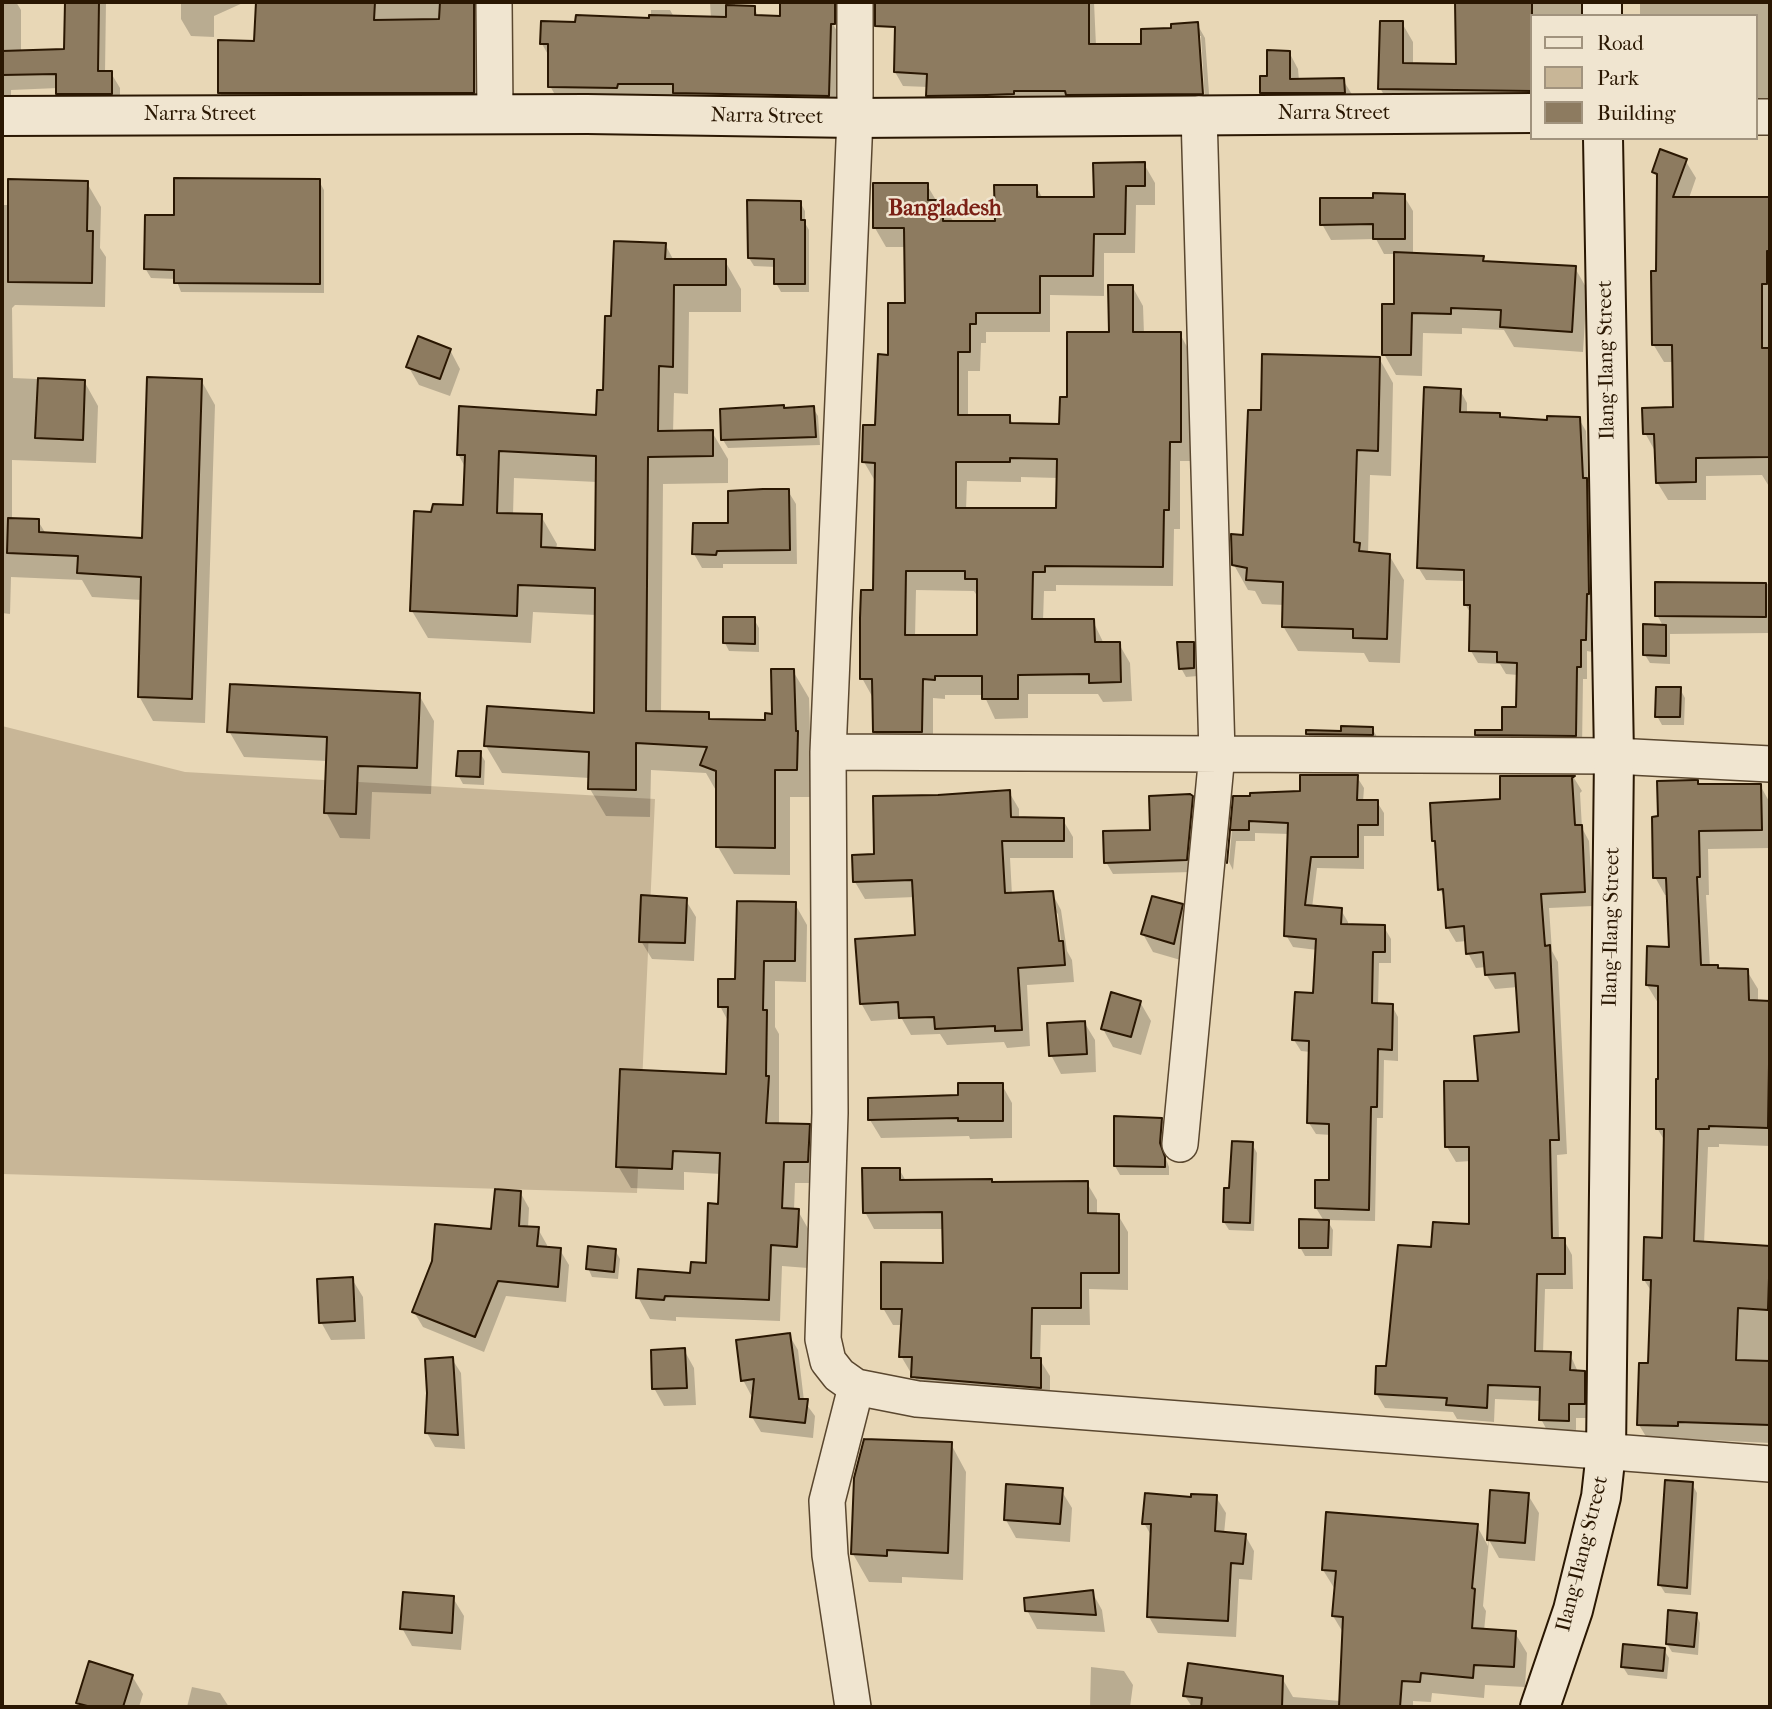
<!DOCTYPE html>
<html>
<head>
<meta charset="utf-8">
<style>
	body { margin:0 }
	#map { position:relative; width:1772px; height:1709px; overflow:hidden; background:#e8d7b6; font-family:"IM FELL French Canon",serif }
	canvas { display:block }
	.frame { position:absolute; inset:0; border:4px solid #2a1702; pointer-events:none }
	.legend { position:absolute; left:1530px; top:14px; width:228px; height:126px; box-sizing:border-box; background:#f0e5d0; border:2px solid #a1937e; margin:0; padding:9px 12px; list-style:none; font-size:21px; color:#2a1702 }
	.legend li { display:flex; align-items:center; gap:14px; height:35px }
	.legend b { width:35px; border:2px solid #a1937e }
</style>
</head>
<body>
<div id="map">
<canvas width="1772" height="1709"></canvas>
<div class="frame"></div>
<ul class="legend">
<li><b style="height:9px;background:#f0e5d0"></b>Road</li>
<li><b style="height:19px;background:#c8b697"></b>Park</li>
<li><b style="height:19px;background:#8d7b60"></b>Building</li>
</ul>
</div>
<script>
const ctx = document.querySelector('canvas').getContext('2d');
ctx.lineJoin = 'round';
function fillPath(path, color) {
  ctx.fillStyle = color;
  ctx.fill(path, 'evenodd');
}
function shape(rows) {
  const path = new Path2D();
  for (const r of rows) {
    path.moveTo(r[0], r[1]);
    for (let i = 2; i < r.length; i += 2) path.lineTo(r[i], r[i + 1]);
  }
  return path;
}
function strokePath(path, color, width, dash) {
  ctx.strokeStyle = color;
  ctx.lineWidth = width;
  ctx.lineCap = dash ? 'butt' : 'round';
  ctx.setLineDash(dash || []);
  ctx.stroke(path);
}
function write(font, color, halo, rows, align = 'center') {
  ctx.font = font + ' "IM FELL French Canon",serif';
  ctx.lineWidth = 5;
  ctx.setLineDash([]);
  ctx.textBaseline = 'middle';
  ctx.strokeStyle = halo;
  ctx.fillStyle = color;
  for (const [text, x, y, turn = 0] of rows) {
    ctx.save();
    ctx.translate(x, y);
    ctx.rotate((+turn || 0) * Math.PI / 180);
    ctx.textAlign = isNaN(turn) ? turn : align;
    if (halo) ctx.strokeText(text, 0, 0);
    ctx.fillText(text, 0, 0);
    ctx.restore();
  }
}
const green = shape([
	[2,726,185,772,655,799,637,1193,2,1174]
]);
const shadow = shape([
	[2,2,16,2,21,10,21,52,66,51,66,2,106,2,105,73,111,73,120,88,120,108,66,108,58,93,58,88,11,90,11,109,2,110],
	[181,2,245,2,214,16,214,37,191,36,181,19],
	[258,2,489,2,483,109,230,110,220,93,256,42],
	[710,2,735,2,735,7,754,8,759,17,830,19,838,33,836,109,558,100,550,86,550,58,542,44,651,20,651,10,670,10,678,24,713,52],
	[897,2,1094,2,1096,46,1143,45,1173,29,1197,24,1205,38,1210,107,936,109,928,95,928,87,903,86,895,72],
	[1197,36,1201,36,1205,102,1202,102],
	[1456,2,1583,2,1591,16,1532,16,1532,110,1391,107,1380,88,1402,23,1413,42,1413,65,1457,66],
	[1640,2,1770,2,1770,115,1756,115,1756,16,1640,16],
	[1289,52,1298,69,1299,81,1343,80,1353,96,1271,109,1262,93,1269,78],
	[1685,160,1696,178,1689,198,1770,198,1770,488,1762,475,1706,476,1706,500,1668,500,1657,482,1655,451,1645,433,1675,409,1674,362,1664,362,1653,344,1657,273,1659,180,1654,172],
	[1144,164,1155,183,1155,205,1136,205,1135,253,1104,253,1104,296,1050,295,1050,332,986,332,986,343,981,343,980,371,968,371,968,417,1009,417,1014,425,1061,426,1069,399,1110,334,1132,286,1143,306,1144,334,1180,334,1191,354,1192,461,1180,461,1180,529,1174,529,1173,586,1056,585,1056,591,1044,591,1043,621,1093,621,1104,644,1119,644,1130,663,1132,701,1103,702,1098,694,1028,694,1028,718,995,719,984,695,945,695,945,699,933,698,933,751,886,751,875,732,873,698,862,678,875,592,875,481,864,462,877,427,890,357,907,305,906,247,886,247,875,228,927,185,937,202,942,202,953,221,997,223,1036,186,1043,199,1095,199],
	[1021,477,1058,478,1058,510,966,510,967,481,1021,482],
	[916,590,974,591,979,599,979,637,915,637],
	[319,181,324,190,324,293,181,292,176,279,151,278,145,268,176,217],
	[87,183,101,207,100,248,106,257,105,307,15,305,12,308,13,378,84,381,98,406,96,463,12,460,12,520,38,521,46,534,144,540,201,380,215,405,205,723,153,721,139,696,142,600,92,597,82,580,11,577,10,614,2,613,2,205,9,205],
	[1404,196,1413,211,1413,255,1482,257,1486,263,1575,268,1587,289,1583,352,1514,347,1504,330,1462,328,1462,334,1423,333,1422,376,1396,375,1384,354,1396,306,1395,254,1384,254,1376,239,1331,240,1322,224,1375,200],
	[800,202,805,211,805,223,809,230,809,292,781,292,776,283,776,267,754,266,749,258],
	[665,244,674,261,725,261,741,289,741,312,689,312,688,394,674,393,673,433,712,432,728,459,728,483,663,484,661,713,708,714,712,721,767,722,773,715,793,671,809,698,812,797,790,797,790,875,734,874,718,847,718,794,706,773,651,770,650,817,606,816,590,789,590,778,502,773,486,746,595,715,596,615,533,612,531,643,428,638,412,611,432,513,465,507,466,469,458,454,598,417,605,392,613,317],
	[514,478,597,482,597,551,556,549,557,544,541,516,513,515],
	[450,350,460,369,450,396,419,385,408,366],
	[1379,358,1393,383,1391,476,1370,475,1368,554,1389,555,1404,580,1400,663,1369,662,1364,653,1298,651,1283,626,1284,605,1262,604,1255,591,1248,590,1234,565,1245,537,1263,412],
	[1460,390,1467,403,1467,414,1499,415,1501,419,1549,422,1579,419,1586,431,1588,484,1593,492,1593,606,1592,652,1587,651,1587,679,1583,679,1582,748,1484,747,1476,735,1504,731,1518,709,1518,675,1506,674,1500,664,1478,663,1471,651,1471,614,1465,604,1465,581,1426,580,1418,567],
	[813,408,818,416,820,445,728,448,723,440,722,411],
	[788,491,796,504,797,564,723,564,723,568,702,568,694,554,729,525],
	[1657,584,1770,584,1770,633,1670,634,1670,664,1650,663,1645,655,1663,626,1657,615],
	[754,619,759,628,759,652,729,651,725,643],
	[1193,644,1198,652,1198,676,1186,677,1181,668],
	[1680,689,1685,698,1684,725,1662,725,1657,716],
	[419,695,434,721,431,794,372,792,370,839,340,838,326,812,327,761,244,757,229,731],
	[1372,728,1377,737,1377,743,1313,742,1308,734],
	[480,753,485,761,484,785,463,784,458,775],
	[1357,777,1364,788,1363,802,1377,802,1384,813,1384,836,1364,836,1364,869,1317,868,1312,908,1341,910,1348,922,1348,926,1384,927,1391,939,1391,963,1379,963,1378,1005,1392,1006,1398,1017,1398,1061,1384,1060,1383,1118,1377,1118,1375,1221,1327,1220,1333,1230,1332,1256,1305,1256,1300,1247,1324,1221,1316,1208,1330,1182,1331,1135,1316,1134,1309,1123,1311,1052,1301,1051,1294,1040,1315,995,1317,950,1293,947,1286,935,1290,834,1255,833,1255,841,1236,841,1233,870,1229,862,1235,798,1302,793],
	[1502,777,1574,778,1582,791,1580,793,1582,828,1589,841,1593,906,1549,908,1552,951,1558,962,1567,1154,1557,1155,1559,1240,1564,1240,1572,1255,1573,1289,1545,1289,1543,1353,1570,1354,1578,1372,1584,1373,1593,1387,1592,1418,1576,1418,1576,1435,1549,1434,1541,1419,1541,1401,1495,1399,1494,1422,1457,1419,1453,1412,1385,1408,1376,1393,1433,1249,1471,1226,1471,1161,1456,1162,1447,1147,1480,1083,1520,1034,1518,987,1495,989,1486,974,1486,967,1476,968,1468,953,1467,941,1456,942,1447,927,1445,899,1440,889,1437,846,1434,841,1502,801],
	[1697,782,1699,786,1760,785,1770,803,1770,848,1708,849,1709,895,1706,895,1710,967,1719,970,1747,971,1758,989,1758,1002,1770,1002,1770,1146,1719,1144,1719,1147,1708,1147,1704,1244,1769,1247,1770,1227,1770,1443,1688,1439,1688,1444,1650,1443,1639,1425,1650,1365,1652,1292,1644,1280,1664,1240,1666,1143,1657,1128,1660,1003,1658,1003,1647,985,1671,949,1668,895,1665,895,1655,877,1660,818],
	[1009,792,1019,809,1019,819,1063,820,1073,837,1073,858,1010,858,1012,895,1052,893,1061,910,1067,951,1072,960,1074,982,1027,985,1030,1046,1007,1048,1004,1042,947,1045,940,1034,911,1035,902,1019,871,1021,861,1003,917,936,915,897,865,899,855,882,854,857,876,855,938,797],
	[1054,910,1058,914,1062,950,1059,950],
	[1192,798,1199,810,1193,872,1113,874,1106,862,1152,831],
	[685,899,696,917,694,961,652,959,641,941],
	[795,904,807,925,806,982,775,981,775,1027,779,1034,779,1125,808,1126,821,1147,820,1183,795,1183,794,1210,798,1211,810,1232,808,1268,782,1266,780,1321,676,1317,676,1321,650,1319,638,1297,692,1274,708,1264,719,1206,721,1174,684,1172,684,1190,631,1188,618,1166,728,1076,729,1023,720,1006],
	[1181,906,1192,924,1184,961,1153,952,1143,934],
	[1140,1002,1151,1021,1141,1055,1113,1047,1103,1029],
	[1084,1022,1095,1040,1096,1072,1061,1074,1051,1055],
	[1002,1085,1012,1103,1012,1138,970,1139,969,1136,881,1138,870,1120,870,1099,960,1097],
	[1161,1119,1166,1128,1164,1153,1169,1167,1169,1175,1120,1175,1115,1166],
	[1252,1144,1257,1153,1254,1231,1229,1230,1224,1222],
	[899,1169,906,1181,1087,1183,1097,1200,1097,1215,1118,1215,1128,1232,1128,1290,1089,1289,1090,1325,1041,1325,1040,1360,1050,1376,1050,1405,923,1394,913,1373,911,1373,901,1356,903,1325,893,1325,883,1308,945,1265,944,1229,874,1229,865,1212],
	[520,1192,529,1208,528,1228,538,1229,547,1245,547,1248,560,1250,569,1265,566,1302,506,1296,484,1352,423,1327,414,1312,493,1231],
	[615,1250,620,1259,618,1279,592,1277,588,1268],
	[352,1279,363,1297,365,1339,331,1340,321,1322],
	[789,1335,798,1350,804,1401,815,1416,813,1438,761,1432,752,1417,754,1395,751,1395,743,1380],
	[684,1350,694,1368,696,1405,664,1406,654,1388],
	[452,1359,461,1373,465,1449,435,1447,427,1433],
	[951,1444,966,1472,963,1580,902,1577,902,1583,869,1582,853,1554],
	[1692,1484,1697,1493,1691,1595,1665,1593,1660,1585],
	[1061,1490,1072,1508,1070,1542,1016,1538,1006,1520],
	[1492,1492,1528,1495,1539,1513,1535,1561,1499,1558,1489,1540,1483,1606,1486,1611,1484,1631,1515,1633,1527,1653,1525,1687,1485,1685,1484,1698,1432,1693,1431,1702,1413,1701,1413,1707,1192,1707,1185,1696,1282,1678,1293,1697,1341,1701,1344,1634,1333,1616,1336,1591,1323,1570,1477,1526,1488,1546],
	[1216,1497,1226,1513,1224,1534,1245,1535,1254,1551,1252,1580,1239,1579,1236,1637,1158,1633,1149,1617,1152,1537,1144,1523,1192,1498],
	[1092,1592,1102,1610,1105,1632,1037,1629,1027,1610],
	[453,1598,464,1616,461,1650,412,1646,402,1628],
	[1696,1614,1700,1623,1698,1655,1672,1652,1667,1644],
	[1664,1650,1669,1658,1667,1679,1628,1675,1623,1667],
	[1091,1667,1124,1671,1133,1685,1130,1707,1090,1707],
	[132,1676,143,1694,139,1707,81,1707,78,1702],
	[192,1687,220,1693,229,1707,187,1707]
]);
const building = shape([
	[65,2,99,2,98,71,112,71,112,94,56,94,56,74,2,75,2,51,64,49,65,2],
	[256,2,375,2,374,20,439,19,440,2,474,2,474,93,218,93,218,40,254,41,256,2],
	[780,2,835,2,835,24,831,24,829,96,673,93,673,84,618,84,617,88,548,87,548,44,540,44,541,21,575,22,576,15,649,18,649,15,726,17,726,5,755,6,755,15,780,16,780,2],
	[875,2,1089,2,1089,44,1141,44,1141,29,1171,28,1171,24,1198,22,1203,94,1066,95,1065,91,1014,91,1014,94,987,95,926,96,927,74,894,72,895,27,875,26,875,2],
	[1455,2,1532,2,1532,91,1378,89,1380,21,1403,21,1403,63,1456,64,1455,2],
	[1267,50,1290,51,1290,79,1344,78,1345,93,1260,93,1260,76,1267,76,1267,50],
	[1660,149,1687,159,1673,197,1770,197,1770,251,1767,251,1767,284,1762,284,1762,348,1769,348,1770,457,1696,458,1696,482,1656,483,1654,434,1643,434,1642,408,1673,407,1672,345,1652,345,1651,271,1656,271,1657,174,1652,172,1660,149],
	[1145,162,1145,186,1126,186,1125,234,1094,234,1093,276,1040,276,1040,313,976,313,976,324,970,324,970,352,958,352,958,415,1010,415,1010,423,1059,424,1060,397,1067,397,1067,332,1109,332,1108,285,1133,285,1133,332,1181,332,1181,442,1170,442,1169,510,1164,510,1163,567,1045,566,1045,572,1033,572,1032,619,1094,619,1095,642,1120,642,1121,682,1089,683,1089,674,1018,675,1018,699,982,699,982,676,935,676,935,680,923,679,922,732,873,732,872,679,860,679,860,618,861,590,873,590,875,463,862,462,863,425,875,425,878,354,888,355,888,303,905,303,904,228,873,228,873,183,928,183,928,200,943,200,943,221,995,221,994,185,1037,185,1037,197,1094,197,1093,163,1145,162],
	[1010,458,1057,459,1056,508,956,508,956,462,1010,462,1010,458],
	[906,571,965,571,965,579,977,579,977,635,905,635,906,571],
	[174,178,320,179,320,284,174,283,174,270,144,269,145,215,174,215,174,178],
	[8,179,88,181,87,231,93,231,92,283,8,282,8,179],
	[1373,193,1405,194,1405,239,1373,239,1373,224,1320,225,1320,198,1373,198,1373,193],
	[747,200,801,201,801,220,805,220,805,284,774,284,774,259,748,258,747,200],
	[614,241,666,243,665,259,726,259,726,285,674,285,673,367,659,366,658,431,713,430,713,456,648,457,646,711,709,712,709,719,765,720,765,713,772,714,771,669,794,669,796,731,798,731,797,770,775,770,775,848,716,847,716,771,700,765,707,747,636,743,636,790,588,789,589,752,484,746,487,706,594,713,595,588,518,585,517,616,410,611,414,511,431,512,433,504,463,505,465,455,457,455,459,406,596,415,597,390,603,390,605,316,611,316,614,241],
	[499,451,596,456,595,550,541,547,542,514,497,513,499,451],
	[1394,252,1484,256,1483,261,1576,266,1572,332,1500,327,1501,310,1451,308,1451,314,1412,313,1411,355,1382,355,1382,304,1394,304,1394,252],
	[418,336,451,349,440,379,406,367,418,336],
	[1262,354,1380,357,1378,451,1357,450,1354,542,1360,543,1359,551,1390,554,1387,639,1353,638,1353,629,1282,627,1283,582,1246,580,1247,568,1232,565,1231,534,1243,535,1248,410,1261,410,1262,354],
	[147,377,202,379,192,699,138,697,141,577,77,573,78,556,7,553,8,518,39,519,39,532,142,538,147,377],
	[38,378,85,380,83,440,35,438,38,378],
	[1424,387,1461,389,1460,412,1500,413,1500,417,1547,420,1547,416,1580,417,1583,478,1587,478,1589,594,1587,594,1586,640,1581,640,1581,667,1577,667,1576,736,1475,735,1475,730,1502,730,1502,707,1516,707,1517,663,1497,662,1497,652,1469,651,1470,605,1464,605,1464,570,1417,568,1424,387],
	[784,405,784,408,814,406,816,437,721,440,720,409,784,405],
	[763,489,789,489,790,550,717,551,716,555,692,554,693,523,728,523,728,491,763,489],
	[1655,582,1766,583,1766,617,1655,616,1655,582],
	[723,617,755,617,755,644,723,643,723,617],
	[1643,624,1666,625,1666,656,1643,655,1643,624],
	[1177,642,1194,642,1194,668,1179,669,1177,642],
	[230,684,420,693,417,768,358,766,356,814,324,813,327,737,227,732,230,684],
	[1656,687,1681,687,1680,717,1655,717,1656,687],
	[1341,726,1373,727,1373,735,1306,734,1306,730,1341,731,1341,726],
	[458,751,481,751,480,777,456,776,458,751],
	[1300,775,1358,775,1357,800,1378,800,1378,825,1358,825,1358,857,1311,857,1305,905,1342,908,1341,924,1385,925,1385,952,1373,952,1372,1003,1393,1004,1392,1050,1378,1049,1377,1107,1371,1107,1369,1210,1315,1208,1315,1180,1329,1180,1329,1124,1307,1123,1309,1041,1292,1040,1295,992,1313,993,1316,939,1284,936,1288,823,1249,821,1249,830,1230,830,1227,863,1233,796,1250,796,1250,793,1300,791,1300,775],
	[1500,776,1575,776,1572,778,1575,825,1582,825,1585,892,1541,894,1545,946,1550,945,1559,1140,1550,1140,1552,1238,1565,1238,1565,1274,1537,1274,1535,1351,1571,1352,1570,1370,1585,1371,1585,1404,1569,1404,1569,1421,1539,1420,1540,1387,1488,1385,1487,1408,1446,1405,1447,1398,1375,1394,1376,1366,1386,1366,1398,1245,1431,1247,1433,1222,1469,1224,1469,1147,1445,1147,1444,1081,1478,1081,1474,1036,1519,1032,1515,973,1485,975,1483,952,1466,954,1464,926,1446,928,1443,889,1438,890,1435,841,1432,841,1430,803,1500,799,1500,776],
	[1695,780,1698,780,1698,784,1761,784,1762,830,1699,831,1700,877,1697,877,1701,965,1718,965,1718,968,1748,969,1749,1000,1770,1001,1768,1128,1709,1126,1709,1129,1698,1129,1694,1241,1770,1246,1768,1310,1738,1308,1736,1360,1770,1361,1770,1425,1678,1422,1678,1426,1637,1425,1639,1363,1648,1363,1651,1280,1643,1280,1644,1237,1662,1238,1664,1129,1656,1129,1656,1079,1658,1079,1658,986,1646,985,1647,946,1669,947,1666,878,1653,878,1652,817,1658,816,1657,781,1695,780],
	[1010,790,1011,817,1064,818,1064,841,1002,841,1005,893,1053,891,1059,941,1063,941,1065,965,1018,968,1022,1030,995,1031,995,1026,935,1029,934,1017,899,1018,898,1002,860,1004,855,939,915,935,912,880,853,882,852,855,874,854,873,796,938,795,1010,790],
	[1190,794,1193,796,1187,860,1104,863,1103,831,1150,830,1149,796,1190,794],
	[641,895,687,898,685,943,639,942,641,895],
	[1152,896,1183,904,1174,944,1141,934,1152,896],
	[737,901,796,902,795,961,764,961,763,1010,767,1010,766,1076,769,1076,766,1123,810,1124,808,1162,784,1162,782,1208,799,1209,797,1247,771,1245,769,1300,665,1296,664,1300,636,1298,638,1269,690,1273,691,1262,706,1263,708,1203,718,1204,720,1153,673,1151,672,1169,616,1167,620,1069,726,1074,728,1007,718,1007,718,979,735,979,737,901],
	[1111,992,1141,1001,1131,1037,1101,1029,1111,992],
	[1085,1021,1087,1054,1049,1056,1047,1023,1085,1021],
	[958,1083,1003,1083,1003,1121,958,1121,958,1118,868,1120,868,1098,958,1095,958,1083],
	[1114,1116,1162,1118,1160,1143,1165,1157,1165,1167,1114,1166,1114,1116],
	[1232,1141,1253,1142,1250,1223,1223,1222,1224,1188,1229,1188,1232,1141],
	[862,1168,900,1168,900,1180,992,1179,992,1182,1088,1181,1088,1213,1119,1214,1119,1273,1081,1273,1081,1308,1032,1308,1031,1358,1041,1358,1041,1388,911,1377,912,1357,899,1357,902,1309,881,1309,881,1262,943,1263,942,1212,863,1213,862,1168],
	[495,1189,521,1191,519,1226,539,1227,537,1246,561,1248,558,1287,498,1281,475,1337,412,1312,432,1261,435,1224,491,1229,495,1189],
	[1299,1219,1329,1220,1328,1248,1299,1248,1299,1219],
	[588,1246,616,1249,614,1272,586,1269,588,1246],
	[353,1277,355,1321,319,1323,317,1279,353,1277],
	[790,1333,799,1399,808,1399,805,1423,750,1417,754,1379,741,1381,736,1340,790,1333],
	[685,1348,687,1388,652,1389,651,1350,685,1348],
	[453,1357,458,1435,425,1433,427,1393,425,1359,453,1357],
	[864,1439,952,1442,948,1553,887,1550,887,1556,851,1554,854,1478,864,1439],
	[1665,1480,1693,1482,1687,1588,1658,1585,1665,1480],
	[1006,1484,1063,1488,1060,1524,1004,1520,1006,1484],
	[1490,1490,1529,1493,1525,1543,1487,1540,1490,1490],
	[1145,1493,1191,1497,1191,1494,1217,1495,1215,1531,1246,1534,1243,1564,1231,1563,1228,1621,1147,1617,1151,1524,1142,1524,1145,1493],
	[1326,1512,1478,1524,1472,1588,1475,1589,1472,1628,1516,1631,1514,1667,1474,1665,1473,1678,1421,1673,1420,1682,1402,1681,1400,1707,1339,1707,1343,1617,1332,1616,1336,1571,1322,1570,1326,1512],
	[1093,1590,1096,1615,1025,1611,1024,1598,1093,1590],
	[403,1592,454,1596,452,1633,400,1629,403,1592],
	[1668,1610,1697,1613,1694,1647,1666,1644,1668,1610],
	[1623,1644,1665,1648,1663,1671,1621,1667,1623,1644],
	[89,1661,133,1675,123,1707,91,1707,76,1703,89,1661],
	[1188,1663,1283,1676,1282,1707,1201,1707,1202,1698,1183,1696,1188,1663]
]);
const street = shape([
	[494,2,495,114],
	[855,2,855,118,828,752,830,1113,823,1339,828,1361,839,1375,856,1387,917,1399,1770,1464],
	[1756,117,1770,117],
	[828,752,1614,756,1770,764],
	[1180,1144,1217,754,1199,114],
	[853,1707,830,1555,827,1501,856,1387]
]);
const secondary = shape([
	[1602,2,1602,16],
	[2,116,587,114,855,118,1532,113],
	[1540,1707,1573,1610,1601,1497,1606,1452,1614,756,1603,138]
]);
const streetNames = [
	["Narra Street",1334,114],
	["Narra Street",200,115],
	["Narra Street",767,117,1],
	["Ilang-Ilang Street",1607,360,-91],
	["Ilang-Ilang Street",1612,927,-89],
	["Ilang-Ilang Street",1583,1554,-76]
];
const neighbourhoodNames = [
	["Bangladesh",945,209]
];
fillPath(green, '#c8b697');
fillPath(shadow, '#0003');
fillPath(building, '#8d7b60');
strokePath(building, '#2a1702', 2);
strokePath(street, '#5a472f', 38);
strokePath(secondary, '#2a1702', 42);
strokePath(street, '#f0e5d0', 35);
strokePath(secondary, '#f0e5d0', 38);
write('21px', '#2a1702', '#f0e5d0', streetNames);
write('bold 23px', '#7a1f14', '#f0e5d0', neighbourhoodNames);
</script>
</body>
</html>
